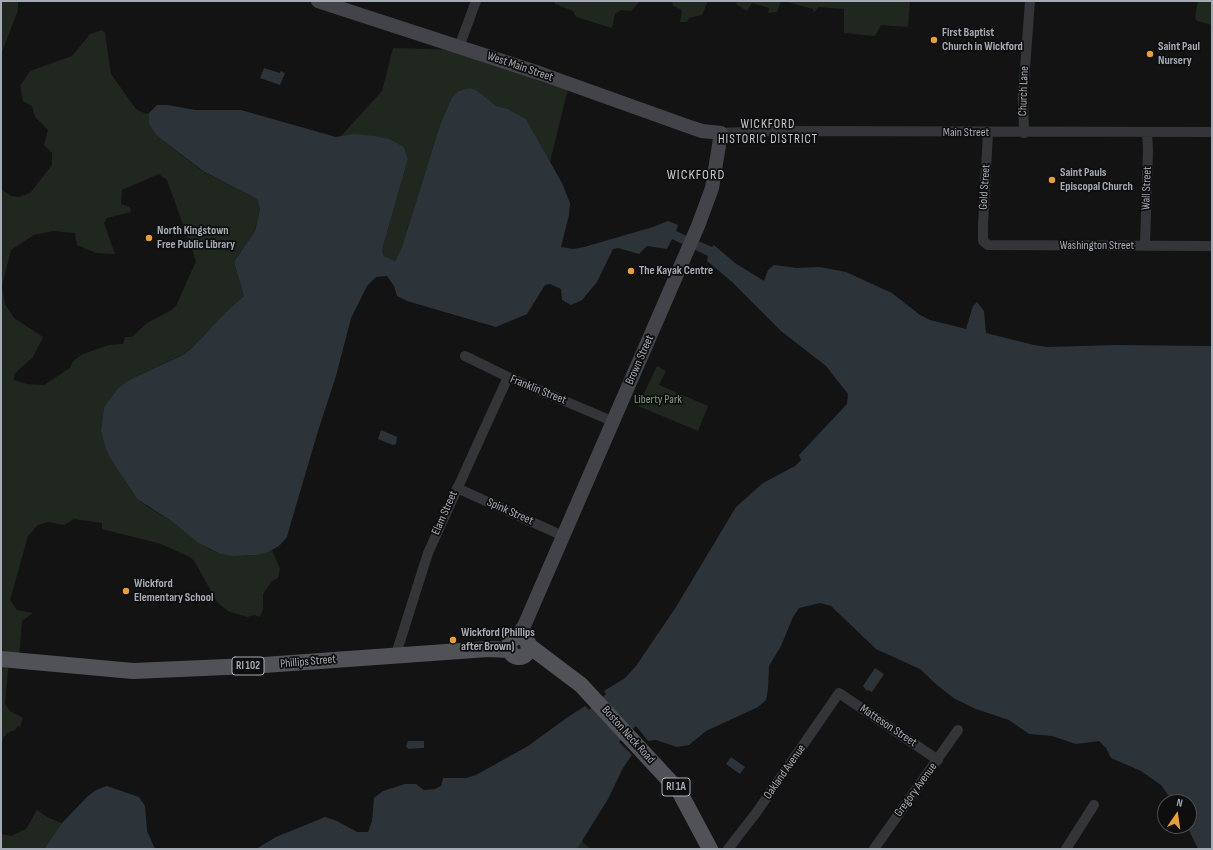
<!DOCTYPE html>
<html>
<head>
<meta charset="utf-8">
<style>
	body { margin:0 }
	#map { position:relative; width:1213px; height:850px; overflow:hidden; background:#131314; font-family:"Sofia Sans Condensed",sans-serif }
	canvas { display:block }
	.frame { position:absolute; inset:0; border:2px solid #a5abb4; pointer-events:none }
	.north { position:absolute; left:1157px; top:794px; width:40px; height:40px; box-sizing:border-box; background:#0e0e0f; border:1px solid #4a4d51; border-radius:50%; rotate:13deg; font-size:11px; font-weight:700; line-height:16px; text-align:center; color:#a5abb4 }
	.north::after { content:''; display:block; margin:auto; width:14px; height:18px; background:#e99e36; clip-path:polygon(50% 0,100% 100%,50% 72%,0 100%) }
</style>
</head>
<body>
<div id="map">
<canvas width="1213" height="850"></canvas>
<div class="frame"></div>
<div class="north">N</div>
</div>
<script>
const ctx = document.querySelector('canvas').getContext('2d');
ctx.lineJoin = 'round';
function fillPath(path, color) {
  ctx.fillStyle = color;
  ctx.fill(path, 'evenodd');
}
function shape(rows) {
  const path = new Path2D();
  for (const r of rows) {
    if (r.length === 3) {
      path.moveTo(r[0] + r[2], r[1]);
      path.arc(r[0], r[1], r[2], 0, 2 * Math.PI);
      continue;
    }
    path.moveTo(r[0], r[1]);
    for (let i = 2; i < r.length; i += 2) path.lineTo(r[i], r[i + 1]);
  }
  return path;
}
function strokePath(path, color, width, dash) {
  ctx.strokeStyle = color;
  ctx.lineWidth = width;
  ctx.lineCap = dash ? 'butt' : 'round';
  ctx.setLineDash(dash || []);
  ctx.stroke(path);
}
function write(font, color, halo, rows, align = 'center') {
  ctx.font = font + ' "Sofia Sans Condensed",sans-serif';
  ctx.lineWidth = 3.5;
  ctx.setLineDash([]);
  ctx.textBaseline = 'middle';
  ctx.strokeStyle = halo;
  ctx.fillStyle = color;
  for (const [text, x, y, turn = 0] of rows) {
    ctx.save();
    ctx.translate(x, y);
    ctx.rotate((+turn || 0) * Math.PI / 180);
    ctx.textAlign = isNaN(turn) ? turn : align;
    if (halo) ctx.strokeText(text, 0, 0);
    ctx.fillText(text, 0, 0);
    ctx.restore();
  }
}
const green = shape([
	[1,1,18,1,18,10,1,55],
	[555,1,640,1,631,11,621,10,615,14,612,28,576,17,573,11,555,4],
	[672,1,708,1,702,15,689,18,687,22,680,22,682,10,673,6],
	[737,1,781,1,777,12,768,13,769,8,752,3,747,11,736,4],
	[783,1,910,1,908,27,881,25,875,36,844,33,844,9,818,7,814,13,813,9],
	[1198,1,1212,1,1212,25,1197,21,1195,18],
	[102,30,105,33,111,74,136,109,146,114,149,113,149,124,156,135,202,171,257,199,260,209,255,231,234,262,244,296,227,311,193,347,182,355,129,380,118,388,104,407,101,431,104,443,130,489,137,499,148,507,170,520,209,549,220,554,233,556,257,555,272,550,280,569,278,578,272,581,263,594,263,609,260,617,254,615,247,617,228,611,217,602,195,562,190,557,161,544,102,529,102,523,74,519,64,525,48,522,38,525,28,536,10,600,17,610,33,613,22,621,19,659,9,659,5,704,10,711,23,718,20,727,18,726,15,730,7,733,3,739,1,747,1,189,11,196,19,197,30,193,52,165,52,153,44,145,48,130,35,117,32,106,23,101,20,86,30,71,72,56,90,34],
	[159,174,167,180,196,261,176,306,170,311,147,323,132,337,125,337,123,344,109,345,83,354,73,361,70,368,44,385,27,384,14,380,14,374,33,357,43,337,14,318,5,304,2,286,11,250,34,235,53,231,75,233,77,245,96,253,115,254,104,223,107,218,131,212,130,207,121,204,122,190],
	[393,48,459,50,568,89,550,162,526,119,508,109,496,106,487,100,457,92,452,97,440,125,402,247,395,261,384,256,382,250,408,159,404,147,340,137,382,91],
	[657,366,666,371,659,385,708,406,698,431,638,406],
	[37,810,47,817,62,823,44,849,1,849,1,834,11,836,26,829],
	[582,839,583,843,591,849,577,849]
]);
const water = shape([
	[264,68,280,73,281,71,285,73,280,85,260,78],
	[469,88,476,90,496,106,508,109,526,119,562,183,570,203,569,215,561,247,573,249,584,247,653,227,668,221,678,225,676,231,712,247,714,245,735,263,764,281,768,270,774,265,797,268,820,267,846,272,892,293,920,315,930,320,966,329,973,306,977,302,984,311,986,333,1034,345,1047,347,1117,345,1212,346,1212,849,1198,849,1187,826,1189,826,1189,802,1173,802,1161,785,1141,771,1111,758,1106,748,1099,741,1076,744,1052,736,1029,734,1009,720,976,709,955,699,938,686,920,669,876,649,831,606,820,603,799,608,793,617,781,646,769,666,768,689,766,700,758,707,706,731,689,745,677,747,656,740,648,741,636,726,619,742,632,755,623,768,608,799,577,849,256,849,276,837,325,817,337,821,357,832,368,832,372,821,374,798,383,791,405,784,416,784,424,790,435,789,441,786,443,778,466,778,476,775,528,746,568,717,585,706,589,710,606,694,604,691,625,678,636,666,676,607,736,507,763,483,795,466,801,460,799,455,847,404,848,394,826,366,781,331,732,282,707,261,708,256,672,239,667,249,647,246,639,254,618,248,613,249,597,282,582,300,571,305,562,300,561,289,550,284,545,285,527,314,496,327,407,301,397,296,394,286,387,276,376,277,367,286,351,318,336,376,318,431,290,526,287,537,279,546,268,552,257,555,232,556,220,554,199,543,170,520,137,499,109,456,104,443,101,431,104,407,118,388,129,380,183,355,193,347,227,311,244,296,234,262,255,231,260,209,257,199,203,171,156,135,149,124,149,113,157,105,168,105,195,110,241,110,336,137,354,134,374,136,389,139,404,147,408,159,382,250,384,256,395,261,402,247,440,125,452,97,457,92],
	[381,430,397,437,396,444,393,445,378,439],
	[875,668,884,674,872,692,868,690,867,691,863,686],
	[408,741,424,741,424,748,408,749,406,746],
	[731,757,745,767,740,774,726,764],
	[107,786,139,797,145,806,147,831,155,849,44,849,62,823,87,797,96,790]
]);
const street = shape([
	[459,47,476,1],
	[721,133,769,131,1212,132],
	[988,133,983,224,983,241,988,245,1212,246],
	[1024,133,1023,95,1030,1],
	[1145,245,1148,150,1147,132],
	[465,356,508,377,612,421],
	[457,488,563,536],
	[396,654,428,553,508,377],
	[728,849,756,813,839,693,938,760],
	[874,849,958,730],
	[1066,849,1094,805]
]);
const secondary = shape([
	[318,1,539,73,690,127,702,131,721,133,712,188,698,226,524,626,515,638]
]);
const primary = shape([
	[519,647,10],
	[528,645,581,685,679,791,710,849],
	[1,659,133,671,250,666,488,649,510,650]
]);
const markers = [
	[934,40,4,"#e99e36"],
	[1150,54,4,"#e99e36"],
	[1052,180,4,"#e99e36"],
	[149,238,4,"#e99e36"],
	[631,271,4,"#e99e36"],
	[126,591,4,"#e99e36"],
	[453,640,4,"#e99e36"]
];
const shields = [
	[248,666,32],
	[676,787,28]
];
const shieldNames = [
	["RI 102",248,666],
	["RI 1A",676,787]
];
const poiNames = [
	["First Baptist",942,33],
	["Church in Wickford",942,47],
	["Saint Paul",1158,47],
	["Nursery",1158,61],
	["Saint Pauls",1060,173],
	["Episcopal Church",1060,187],
	["North Kingstown",157,231],
	["Free Public Library",157,245],
	["The Kayak Centre",639,271],
	["Wickford",134,584],
	["Elementary School",134,598],
	["Wickford (Phillips",461,633],
	["after Brown)",461,647]
];
const streetNames = [
	["West Main Street",520,67,19],
	["Church Lane",1024,91,-88],
	["Main Street",966,133],
	["Gold Street",985,187,-86],
	["Wall Street",1147,188,-88],
	["Washington Street",1097,246],
	["Brown Street",640,360,-66],
	["Franklin Street",538,390,22],
	["Spink Street",510,512,24],
	["Elam Street",445,513,-66],
	["Phillips Street",308,662,-5],
	["Matteson Street",888,726,34],
	["Boston Neck Road",628,735,48],
	["Oakland Avenue",785,772,-55],
	["Gregory Avenue",916,790,-54]
];
const parkNames = [
	["Liberty Park",658,400]
];
const neighbourhoodNames = [
	["WICKFORD",768,125],
	["HISTORIC DISTRICT",768,140]
];
const quarterNames = [
	["WICKFORD",696,175]
];
fillPath(green, '#1f271f');
fillPath(water, '#2c3439');
strokePath(street, '#343539', 10);
strokePath(secondary, '#424449', 14);
strokePath(primary, '#505258', 16);
for (const [x, y, r, color] of markers) {
  const dot = new Path2D();
  dot.arc(x, y, r, 0, 2 * Math.PI);
  ctx.fillStyle = color;
  ctx.fill(dot);
  strokePath(dot, '#0e0e0f', 1.5);
}
for (const [x, y, w] of shields) {
  const box = new Path2D();
  box.roundRect(x - w / 2, y - 9, w, 18, 3);
  ctx.fillStyle = '#0e0e0f';
  ctx.fill(box);
  strokePath(box, '#a5abb4', 1);
}
write('bold 11px', '#a5abb4', null, shieldNames);
write('bold 12px', '#a5abb4', '#0e0e0f', poiNames, 'left');
write('12px', '#a5abb4', '#0e0e0f', streetNames);
write('12px', '#7d9e7c', '#0e0e0f', parkNames);
ctx.letterSpacing = '1px';
write('13px', '#c5c9d0', '#0e0e0f', neighbourhoodNames);
ctx.letterSpacing = '0px';
ctx.letterSpacing = '1px';
write('14px', '#c5c9d0', '#0e0e0f', quarterNames);
ctx.letterSpacing = '0px';
</script>
</body>
</html>
